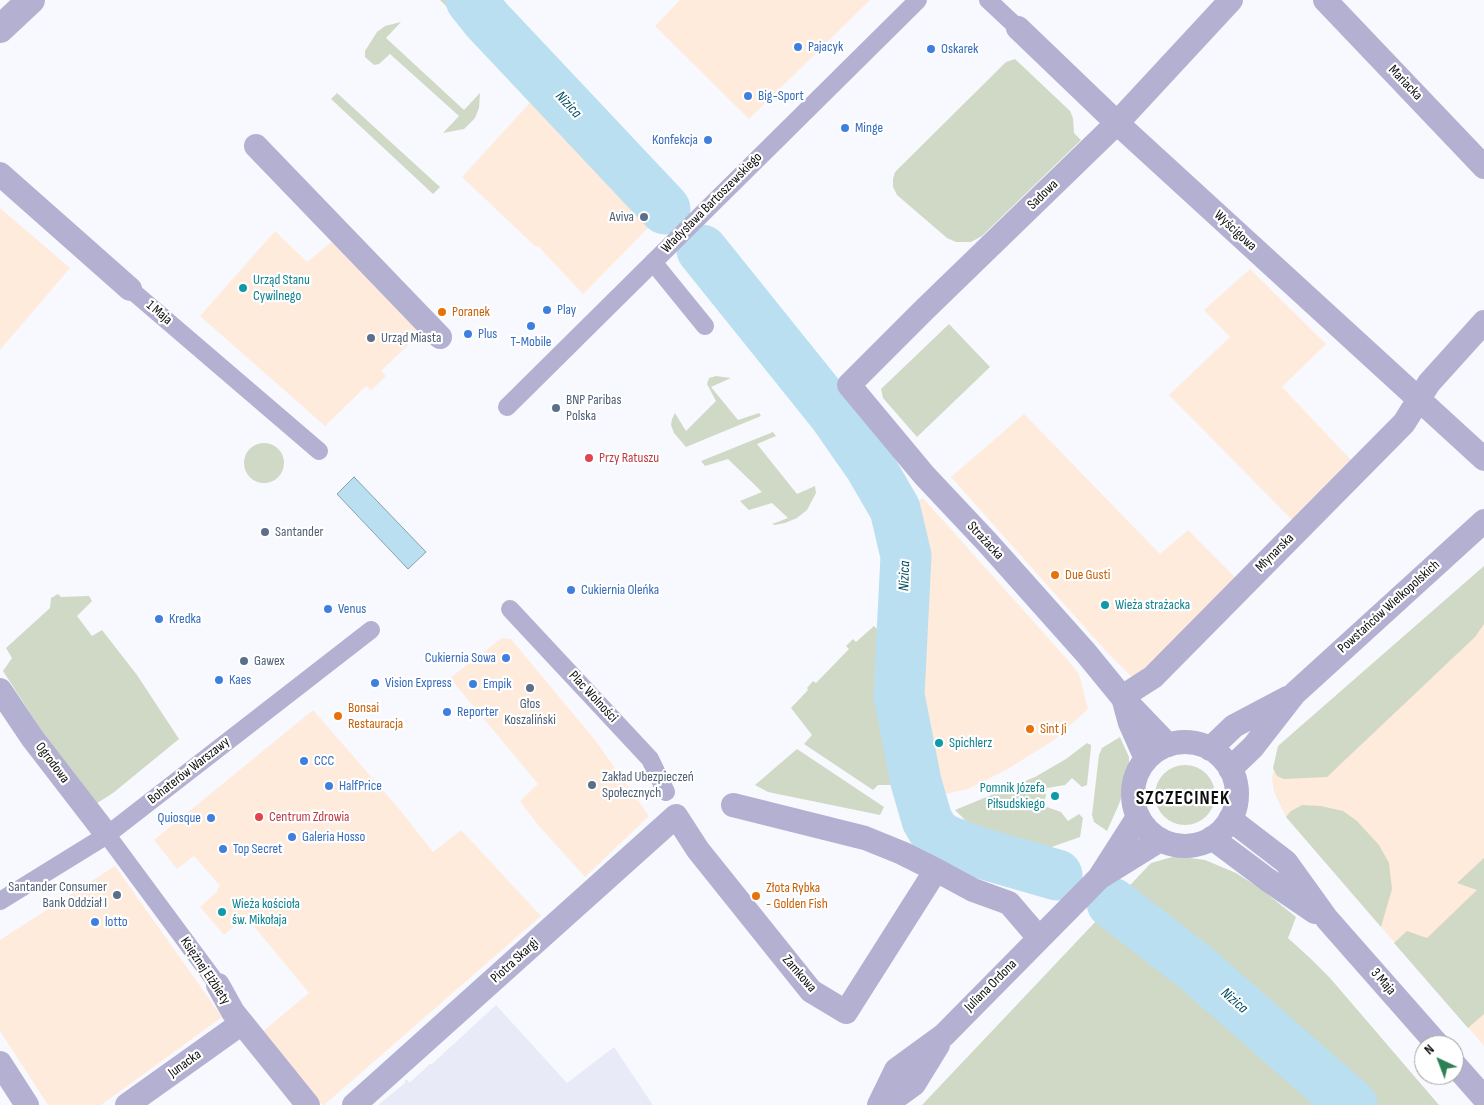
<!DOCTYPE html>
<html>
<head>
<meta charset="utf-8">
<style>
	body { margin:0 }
	#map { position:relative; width:1484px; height:1105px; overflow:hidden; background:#f7f9fe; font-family:"Sofia Sans Condensed",sans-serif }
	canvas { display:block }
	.north { position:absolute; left:1414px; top:1035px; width:50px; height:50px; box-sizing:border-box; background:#fff; border:1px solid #9f9f9f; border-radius:50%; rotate:317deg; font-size:14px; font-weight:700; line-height:20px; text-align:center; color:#0e0e10 }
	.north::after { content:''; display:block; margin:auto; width:18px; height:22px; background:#2c8154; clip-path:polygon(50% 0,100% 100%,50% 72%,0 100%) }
</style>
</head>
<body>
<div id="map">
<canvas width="1484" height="1105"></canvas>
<div class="north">N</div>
</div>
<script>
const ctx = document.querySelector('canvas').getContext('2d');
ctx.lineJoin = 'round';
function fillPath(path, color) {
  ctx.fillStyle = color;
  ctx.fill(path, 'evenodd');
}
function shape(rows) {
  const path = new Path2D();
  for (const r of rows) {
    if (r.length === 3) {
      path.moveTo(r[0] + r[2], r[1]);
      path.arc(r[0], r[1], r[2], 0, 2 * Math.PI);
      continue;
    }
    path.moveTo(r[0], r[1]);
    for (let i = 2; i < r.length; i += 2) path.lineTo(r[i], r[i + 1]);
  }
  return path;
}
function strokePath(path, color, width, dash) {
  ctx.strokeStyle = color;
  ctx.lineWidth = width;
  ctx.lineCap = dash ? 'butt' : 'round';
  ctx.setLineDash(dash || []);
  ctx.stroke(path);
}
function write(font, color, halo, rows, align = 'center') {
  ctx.font = font + ' "Sofia Sans Condensed",sans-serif';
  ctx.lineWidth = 4.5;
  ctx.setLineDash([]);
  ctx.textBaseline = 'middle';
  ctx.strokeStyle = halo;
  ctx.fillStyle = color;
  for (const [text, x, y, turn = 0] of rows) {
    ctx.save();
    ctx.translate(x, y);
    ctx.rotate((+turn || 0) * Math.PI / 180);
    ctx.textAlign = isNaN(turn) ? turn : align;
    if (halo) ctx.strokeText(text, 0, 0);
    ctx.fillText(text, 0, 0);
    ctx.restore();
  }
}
const commercial = shape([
	[680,0,870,0,749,119,655,26],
	[537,95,660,216,583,294,538,246,536,247,462,177],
	[0,208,70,268,0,350],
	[275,231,307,262,334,240,423,331,381,371,386,376,379,383,371,390,366,386,325,426,200,316],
	[1250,269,1326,344,1282,387,1351,460,1292,520,1169,395,1230,337,1204,310],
	[1024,414,1160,554,1188,530,1236,578,1139,678,1133,678,1104,649,951,477],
	[923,498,1066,658,1079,674,1088,709,1054,740,1006,770,968,789,931,797,910,696,923,564,905,509],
	[1484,566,1484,1046,1286,817,1274,792,1272,779,1278,746],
	[502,638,511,639,595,740,649,816,585,877,538,825,520,801,538,784,450,678],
	[313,710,400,810,433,852,461,830,541,916,324,1105,322,1105,261,1033,309,993,247,918,244,921,242,919,224,935,200,907,218,891,217,889,220,886,194,856,177,869,154,840],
	[115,866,222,1017,101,1105,48,1105,0,1031,0,940]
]);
const built = shape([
	[496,1005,567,1083,614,1047,653,1105,378,1105,405,1083,405,1080,408,1080,409,1083,428,1066,429,1064,432,1064]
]);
const green = shape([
	[440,0,456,0,528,86],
	[401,22,386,38,464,110,480,93,479,108,475,118,464,129,443,133,459,116,390,54,379,64,374,65,365,57,365,51,377,32,385,26],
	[1015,59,1070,111,1073,118,1074,133,1081,140,982,236,971,242,956,242,947,238,897,195,893,187,893,179,895,172,1006,62],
	[337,93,440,187,433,194,331,99],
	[949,324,990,367,917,437,883,398,881,389],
	[716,376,731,378,711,387,738,420,759,413,761,416,686,447,674,433,671,425,672,419,675,413,686,431,716,401,707,384,709,378],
	[773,432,776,436,757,444,797,494,815,486,816,493,807,510,797,518,785,523,775,525,772,524,788,518,772,503,749,510,740,501,762,492,728,459,705,466,701,461],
	[264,463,20],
	[1484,566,1484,624,1475,637,1327,777,1284,779,1277,776,1273,768,1278,746],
	[58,594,61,597,89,596,92,601,77,616,92,636,102,630,137,675,179,739,113,793,91,807,3,671,12,658,6,648,50,608,51,598],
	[874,626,893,645,890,694,906,785,878,785,873,790,804,744,812,735,791,708,808,690,807,688,813,681,816,683,849,649,846,646,853,639,856,642],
	[1120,737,1129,757,1129,776,1119,804,1107,831,1094,822,1092,815,1099,755,1102,748],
	[1087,743,1091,745,1091,747,1087,785,1082,787,1072,778,1065,785,1047,788,1044,806,1061,812,1068,821,1079,814,1083,818,1080,837,1046,849,971,826,955,810,1035,777,1066,759],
	[797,749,884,807,880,815,768,792,755,785],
	[1185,795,30],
	[1302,805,1321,806,1343,811,1357,821,1379,845,1389,863,1392,889,1381,927,1286,817,1291,811],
	[1176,856,1205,860,1236,873,1261,889,1296,917,1288,938,1311,959,1330,978,1439,1105,922,1105,1151,863],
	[1484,858,1484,1014,1468,1028,1394,943,1407,931,1427,938,1477,890,1457,883]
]);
const water = shape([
	[354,477,426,552,408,569,337,494,354,477]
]);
const river = shape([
	[471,0,487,20,665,209],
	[702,250,833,413,870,466,895,509,906,556,899,695,916,782,927,820,934,832,943,839,977,852,1057,875],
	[1112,903,1196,968,1352,1105]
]);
const pedestrian = shape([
	[988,0,1018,28],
	[653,262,705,326],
	[130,289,319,451],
	[507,407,918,0],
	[510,609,650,759,666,792],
	[107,835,218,985],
	[0,901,107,835,371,630]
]);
const minor = shape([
	[1325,0,1484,167],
	[1018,28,1117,123,1484,459],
	[256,146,440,337],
	[0,174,130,289],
	[0,690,33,739,107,835],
	[1122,697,1153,677,1404,423,1429,383,1484,322],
	[1124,701,1130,723,1146,759],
	[1185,794,52],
	[1168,745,1122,697,1086,653,987,542,924,475,849,385,924,310,1117,123,1231,0],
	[1210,749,1234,726,1287,698],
	[1230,769,1253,747,1295,693,1484,521],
	[733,805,865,838,902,853,936,870,973,890,1009,903,1039,938],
	[1230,819,1286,862,1327,919,1438,1045],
	[1212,838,1268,880,1315,912],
	[1102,876,1160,840],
	[218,985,233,1012,308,1105],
	[0,1063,27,1105],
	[1454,1064,1484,1098],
	[127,1105,242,1023],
	[354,1105,676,816,698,850,811,991,846,1012,936,870],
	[879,1105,896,1070,944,1035,1099,878,1138,817],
	[885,1105,914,1084,938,1045]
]);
const tertiary = shape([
	[0,29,31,0]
]);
const markers = [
	[798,47,5,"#3f7fe0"],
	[931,49,5,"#3f7fe0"],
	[748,96,5,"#3f7fe0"],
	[845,128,5,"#3f7fe0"],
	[708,140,5,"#3f7fe0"],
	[644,217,5,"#5c6f8a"],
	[243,288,5,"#0f9aa8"],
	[547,310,5,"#3f7fe0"],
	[442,312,5,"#e8710a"],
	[531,326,5,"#3f7fe0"],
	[468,334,5,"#3f7fe0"],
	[371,338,5,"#5c6f8a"],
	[556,408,5,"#5c6f8a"],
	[589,458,5,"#e0444e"],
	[265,532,5,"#5c6f8a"],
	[1055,575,5,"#e8710a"],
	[571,590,5,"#3f7fe0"],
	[1105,605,5,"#0f9aa8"],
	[328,609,5,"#3f7fe0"],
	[159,619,5,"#3f7fe0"],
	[506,658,5,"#3f7fe0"],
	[244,661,5,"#5c6f8a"],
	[219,680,5,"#3f7fe0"],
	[375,683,5,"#3f7fe0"],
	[473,684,5,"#3f7fe0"],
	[530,688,5,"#5c6f8a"],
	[447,712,5,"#3f7fe0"],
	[338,716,5,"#e8710a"],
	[1030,729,5,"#e8710a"],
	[939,743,5,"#0f9aa8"],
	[304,761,5,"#3f7fe0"],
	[592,785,5,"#5c6f8a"],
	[329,786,5,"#3f7fe0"],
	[1055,796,5,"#0f9aa8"],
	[259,817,5,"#e0444e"],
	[211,818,5,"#3f7fe0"],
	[292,837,5,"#3f7fe0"],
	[223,849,5,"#3f7fe0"],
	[117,895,5,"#5c6f8a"],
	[756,896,5,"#e8710a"],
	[222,912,5,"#0f9aa8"],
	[95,922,5,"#3f7fe0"]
];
const shopNames = [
	["Pajacyk",808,47],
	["Oskarek",941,49],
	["Big-Sport",758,96],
	["Minge",855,128],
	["Konfekcja",698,140,"right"],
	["Play",557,310],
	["Plus",478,334],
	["T-Mobile",531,342,"center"],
	["Cukiernia Oleńka",581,590],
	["Venus",338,609],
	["Kredka",169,619],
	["Cukiernia Sowa",496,658,"right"],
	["Kaes",229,680],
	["Vision Express",385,683],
	["Empik",483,684],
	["Reporter",457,712],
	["CCC",314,761],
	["HalfPrice",339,786],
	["Quiosque",201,818,"right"],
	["Galeria Hosso",302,837],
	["Top Secret",233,849],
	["lotto",105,922]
];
const streetNames = [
	["Mariacka",1405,83,46],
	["Sadowa",1043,195,-44],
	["Władysława Bartoszewskiego",712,203,-45],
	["Wyścigowa",1235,231,43],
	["1 Maja",159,313,40],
	["Strażacka",985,541,47],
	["Młynarska",1275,553,-45],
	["Powstańców Wielkopolskich",1389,607,-42],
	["Plac Wolności",593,697,47],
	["Ogrodowa",52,763,53],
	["Bohaterów Warszawy",189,771,-38],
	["Piotra Skargi",515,961,-42],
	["Księżnej Elżbiety",205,971,56],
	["Zamkowa",799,974,49],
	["3 Maja",1383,982,49],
	["Juliana Ordona",991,986,-45],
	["Junacka",185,1064,-36]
];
const serviceNames = [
	["Aviva",634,217,"right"],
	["Urząd Miasta",381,338],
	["BNP Paribas",566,400],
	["Polska",566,416],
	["Santander",275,532],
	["Gawex",254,661],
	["Głos",530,704,"center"],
	["Koszaliński",530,720,"center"],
	["Zakład Ubezpieczeń",602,777],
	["Społecznych",602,793],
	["Santander Consumer",107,887,"right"],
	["Bank Oddział I",107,903,"right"]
];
const cultureNames = [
	["Urząd Stanu",253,280],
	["Cywilnego",253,296],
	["Wieża strażacka",1115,605],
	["Spichlerz",949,743],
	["Pomnik Józefa",1045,788,"right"],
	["Piłsudskiego",1045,804,"right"],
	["Wieża kościoła",232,904],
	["św. Mikołaja",232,920]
];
const foodNames = [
	["Poranek",452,312],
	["Due Gusti",1065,575],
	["Bonsai",348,708],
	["Restauracja",348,724],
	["Sint Ji",1040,729],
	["Złota Rybka",766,888],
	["- Golden Fish",766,904]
];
const healthNames = [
	["Przy Ratuszu",599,458],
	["Centrum Zdrowia",269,817]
];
const waterNames = [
	["Nizica",568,105,47],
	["Nizica",905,576,-88],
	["Nizica",1234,1001,41]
];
const districtNames = [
	["SZCZECINEK",1183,799]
];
fillPath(commercial, '#ffebdc');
fillPath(built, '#e8ebf7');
fillPath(green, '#d0d9c5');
fillPath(water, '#badff0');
strokePath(water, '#86a0ad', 1);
strokePath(river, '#badff0', 51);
strokePath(pedestrian, '#b4b0d1', 18);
strokePath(minor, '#b4b0d1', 24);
strokePath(tertiary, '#b4b0d1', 28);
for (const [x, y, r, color] of markers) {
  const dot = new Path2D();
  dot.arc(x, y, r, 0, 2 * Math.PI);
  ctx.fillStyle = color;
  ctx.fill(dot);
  strokePath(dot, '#fff', 2);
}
write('14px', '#366cbe', '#fff', shopNames, 'left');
write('14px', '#0e0e10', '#fff', streetNames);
write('14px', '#4e5e75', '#fff', serviceNames, 'left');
write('14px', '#0d838f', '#fff', cultureNames, 'left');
write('14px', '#c56008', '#fff', foodNames, 'left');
write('14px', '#be3a42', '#fff', healthNames, 'left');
write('italic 15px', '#014d65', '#fff', waterNames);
ctx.letterSpacing = '1px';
write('bold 19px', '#0e0e10', '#fff', districtNames);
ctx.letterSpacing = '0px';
</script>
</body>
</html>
